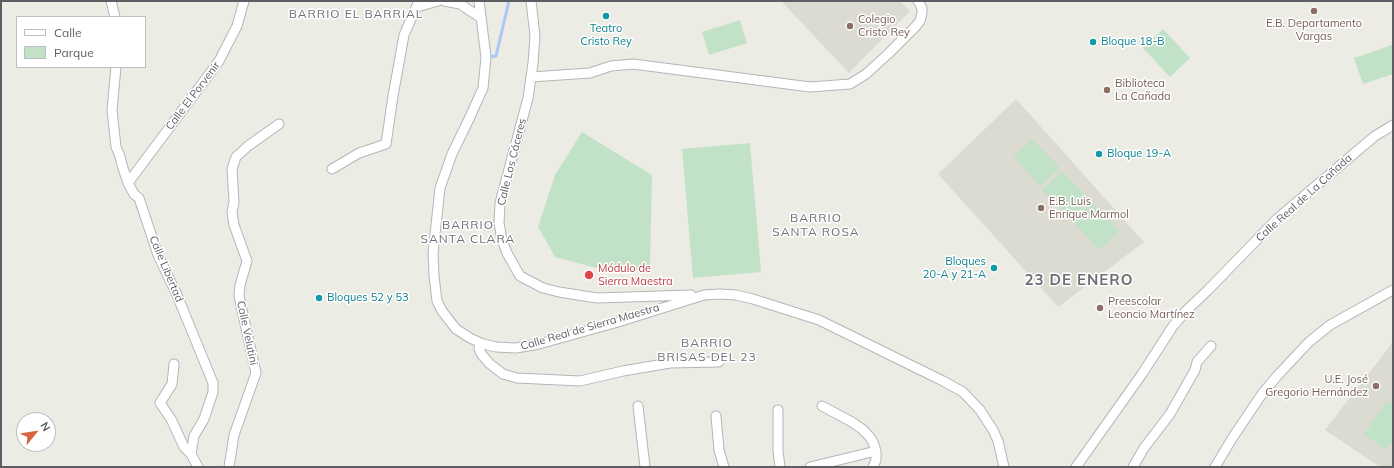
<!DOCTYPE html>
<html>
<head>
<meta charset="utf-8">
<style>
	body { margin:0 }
	#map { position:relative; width:1394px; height:468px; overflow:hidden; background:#edece4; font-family:Mulish,sans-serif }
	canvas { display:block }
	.frame { position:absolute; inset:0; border:2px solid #5c5e63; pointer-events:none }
	.legend { position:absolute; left:16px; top:16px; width:130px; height:52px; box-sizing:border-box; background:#fff; border:1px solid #bebfc1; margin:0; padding:5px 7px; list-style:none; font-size:12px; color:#5c5e63 }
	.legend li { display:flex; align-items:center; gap:8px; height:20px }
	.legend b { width:20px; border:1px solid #bebfc1 }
	.north { position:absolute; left:16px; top:412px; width:40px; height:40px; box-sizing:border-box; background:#fff; border:1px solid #bebfc1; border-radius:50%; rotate:60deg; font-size:11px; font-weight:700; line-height:16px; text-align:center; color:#5c5e63 }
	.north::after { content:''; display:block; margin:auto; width:14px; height:18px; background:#d8643e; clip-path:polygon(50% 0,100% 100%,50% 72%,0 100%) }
</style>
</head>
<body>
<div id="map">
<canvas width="1394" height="468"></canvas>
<div class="frame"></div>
<ul class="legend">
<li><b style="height:5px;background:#fff"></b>Calle</li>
<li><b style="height:11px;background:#c2e2c8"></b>Parque</li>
</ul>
<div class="north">N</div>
</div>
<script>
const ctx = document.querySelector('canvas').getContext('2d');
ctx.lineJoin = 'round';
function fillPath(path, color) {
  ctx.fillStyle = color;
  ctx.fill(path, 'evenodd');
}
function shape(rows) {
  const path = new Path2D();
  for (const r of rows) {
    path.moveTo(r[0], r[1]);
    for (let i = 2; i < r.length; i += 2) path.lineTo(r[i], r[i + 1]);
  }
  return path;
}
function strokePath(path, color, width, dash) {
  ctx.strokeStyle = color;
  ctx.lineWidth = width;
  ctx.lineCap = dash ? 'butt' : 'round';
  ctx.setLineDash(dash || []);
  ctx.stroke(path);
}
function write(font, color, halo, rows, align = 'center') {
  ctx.font = font + ' Mulish,sans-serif';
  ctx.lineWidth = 3;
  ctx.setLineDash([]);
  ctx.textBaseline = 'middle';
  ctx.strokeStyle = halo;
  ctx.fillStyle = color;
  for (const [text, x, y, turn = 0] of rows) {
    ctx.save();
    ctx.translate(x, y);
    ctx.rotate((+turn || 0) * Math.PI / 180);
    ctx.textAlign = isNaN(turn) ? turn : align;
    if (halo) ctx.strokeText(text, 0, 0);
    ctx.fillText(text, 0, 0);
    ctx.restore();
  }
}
const education = shape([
	[781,1,900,1,910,11,849,73],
	[1016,99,1144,242,1058,307,938,174],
	[1393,342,1393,467,1380,467,1325,430]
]);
const green = shape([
	[740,20,747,43,709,55,702,32],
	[1163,29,1190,58,1170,77,1143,48],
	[1392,45,1393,74,1363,84,1354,58],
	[582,132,652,175,650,270,600,269,555,257,538,227,555,175],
	[1032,139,1060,168,1040,186,1013,157],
	[750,143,761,272,693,278,682,149],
	[1062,171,1090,200,1070,219,1042,190],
	[1092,202,1119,231,1100,250,1072,221],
	[1386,401,1393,406,1393,440,1387,450,1364,435]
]);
const stream = shape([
	[488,57,496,56,509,1]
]);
const street = shape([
	[111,1,115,17],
	[444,1,460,4,481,18],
	[479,1,486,57,483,88,469,119,452,154,440,188,433,253,434,276,437,301,442,311,456,329,470,338,483,344,496,347,516,348,539,344,618,322,704,295,719,294,736,295,753,299,819,320,943,381,963,392,980,410,993,430,998,441,1004,467],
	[531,1,535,36,533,63,528,98,500,203,499,223,502,240,507,253,520,276,543,288,559,292,597,298,691,295],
	[417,7,438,1],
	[116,67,112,110,116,147,120,156,122,165,128,183,134,194,139,198,158,255,177,295,213,383,213,392,204,419,194,436,191,454,198,467],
	[531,77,590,73,611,66,633,64,810,87,850,84,866,74,888,54,916,26,920,21,922,13,922,8,918,1],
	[332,169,359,153,386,144,393,96,404,35,419,1],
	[128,183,219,61,237,26,244,1],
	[480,343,479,349,482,355,490,364,503,374,517,378,580,381,623,371,670,363,719,362],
	[174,364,172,384,160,403,171,419,184,447,191,454],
	[638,406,645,467],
	[822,406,852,422,862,429,869,436,873,442,876,451,876,460,873,467],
	[778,410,778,451,780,467],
	[716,416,719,450,724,467],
	[229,467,234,435,256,373,239,296,240,285,247,261,234,225,232,212,234,202,232,169,236,157,248,146,279,124],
	[810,467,876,451],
	[1076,467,1142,374,1173,326,1186,311,1208,290,1277,219,1363,146,1375,136,1393,125],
	[1133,467,1144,448,1170,414,1195,370,1197,362,1211,346],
	[1215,467,1233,437,1262,394,1277,376,1309,342,1330,325,1393,290]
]);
const markers = [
	[1314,11,4,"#8d6e63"],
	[606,16,4,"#0f9aa8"],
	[850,26,4,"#8d6e63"],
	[1093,42,4,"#0f9aa8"],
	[1107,90,4,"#8d6e63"],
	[1099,154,4,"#0f9aa8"],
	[1041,208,4,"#8d6e63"],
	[994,268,4,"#0f9aa8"],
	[589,275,5,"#e0444e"],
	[319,298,4,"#0f9aa8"],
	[1100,308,4,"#8d6e63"],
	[1376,386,4,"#8d6e63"]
];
const educationNames = [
	["Colegio",858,20],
	["Cristo Rey",858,33],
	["E.B. Departamento",1314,24,"center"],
	["Vargas",1314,37,"center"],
	["Biblioteca",1115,84],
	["La Cañada",1115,97],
	["E.B. Luis",1049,202],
	["Enrique Marmol",1049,215],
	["Preescolar",1108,302],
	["Leoncio Martínez",1108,315],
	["U.E. José",1368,380,"right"],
	["Gregorio Hernández",1368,393,"right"]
];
const cultureNames = [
	["Teatro",606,29,"center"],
	["Cristo Rey",606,42,"center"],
	["Bloque 18-B",1101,42],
	["Bloque 19-A",1107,154],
	["Bloques",986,262,"right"],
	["20-A y 21-A",986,275,"right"],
	["Bloques 52 y 53",327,298]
];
const streetNames = [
	["Calle El Porvenir",193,96,-53],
	["Calle Los Cáceres",512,162,-76],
	["Calle Real de La Cañada",1304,198,-42],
	["Calle Libertad",166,269,67],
	["Calle Real de Sierra Maestra",590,327,-16],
	["Calle Velutini",247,333,78]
];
const healthNames = [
	["Módulo de",598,269],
	["Sierra Maestra",598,282]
];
const neighbourhoodNames = [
	["BARRIO EL BARRIAL",356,14],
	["BARRIO",816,218],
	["SANTA ROSA",816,232],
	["BARRIO",468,225],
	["SANTA CLARA",468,239],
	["BARRIO",707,343],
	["BRISAS DEL 23",707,357]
];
const districtNames = [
	["23 DE ENERO",1079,280]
];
fillPath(education, '#dcdbd2');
fillPath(green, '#c2e2c8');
strokePath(stream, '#aac8f6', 3);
strokePath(street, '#b4b5b9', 11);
strokePath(street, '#fff', 9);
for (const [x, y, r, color] of markers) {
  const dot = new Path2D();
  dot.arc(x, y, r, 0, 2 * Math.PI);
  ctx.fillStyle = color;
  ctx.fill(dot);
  strokePath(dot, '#fff', 1.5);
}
write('11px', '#785e54', '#fff', educationNames, 'left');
write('11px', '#0d838f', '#fff', cultureNames, 'left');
write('11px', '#5c5e63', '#fff', streetNames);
write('11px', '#be3a42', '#fff', healthNames, 'left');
ctx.letterSpacing = '1px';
write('12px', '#6d6f75', '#fff', neighbourhoodNames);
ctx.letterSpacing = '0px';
ctx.letterSpacing = '1px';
write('bold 15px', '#6d6f75', '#fff', districtNames);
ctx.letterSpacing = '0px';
</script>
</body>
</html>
